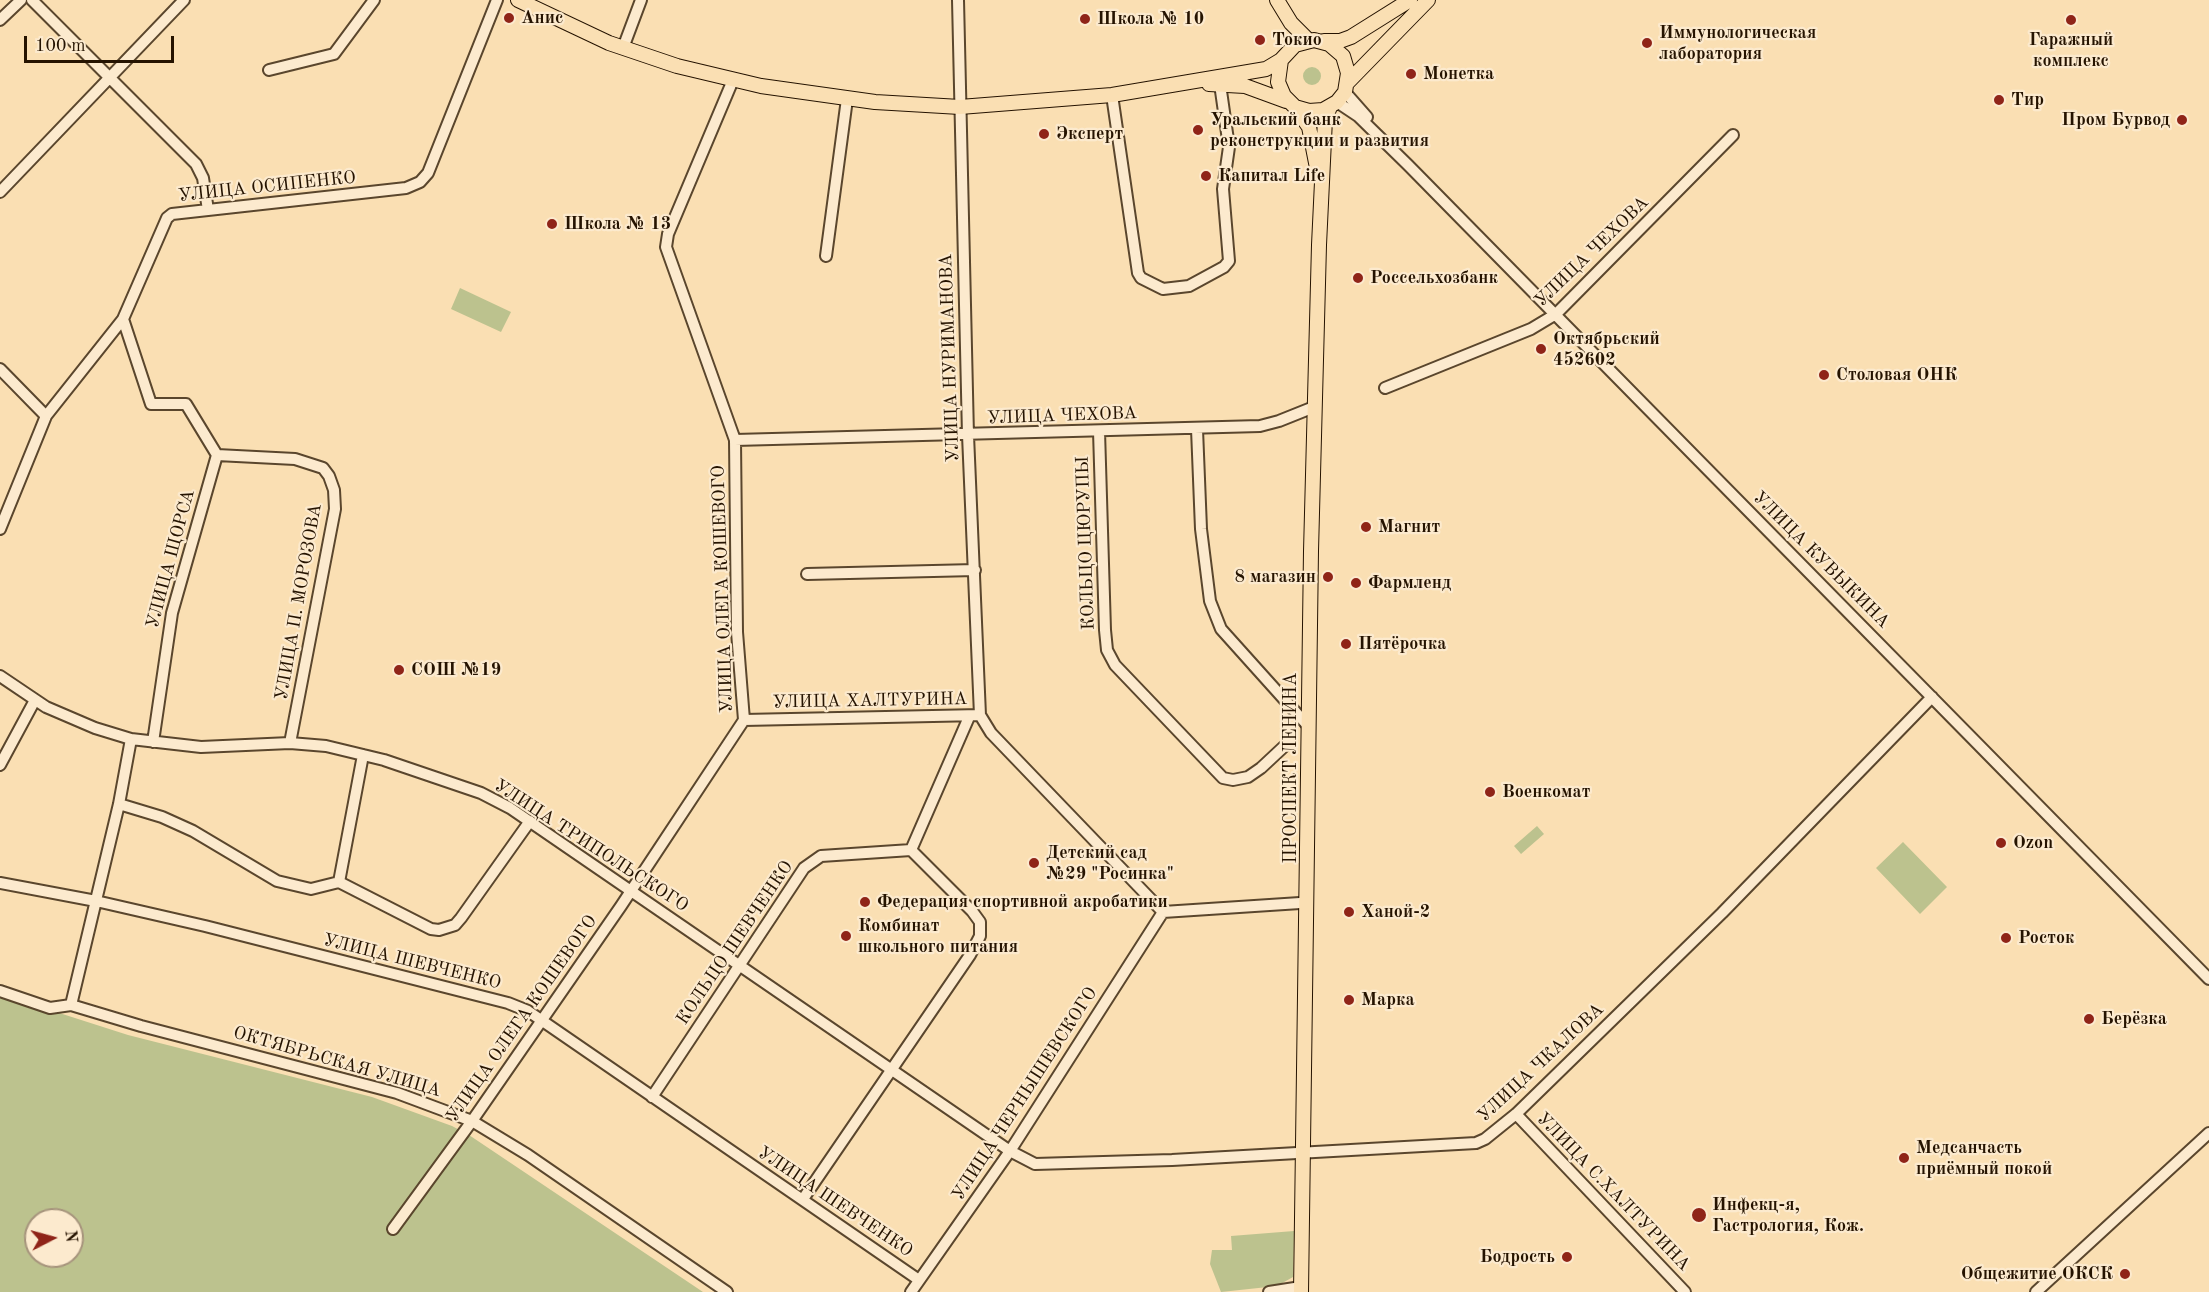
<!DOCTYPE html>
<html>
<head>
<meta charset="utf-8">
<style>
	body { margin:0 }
	#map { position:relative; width:2209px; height:1292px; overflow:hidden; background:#fadfb3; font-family:"Old Standard TT",serif }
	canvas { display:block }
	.north { position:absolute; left:24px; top:1208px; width:60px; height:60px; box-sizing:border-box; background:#fceace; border:2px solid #a6947c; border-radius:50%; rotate:84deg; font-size:16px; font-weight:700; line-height:24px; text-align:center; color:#251300 }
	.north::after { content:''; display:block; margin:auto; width:21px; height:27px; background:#8f2418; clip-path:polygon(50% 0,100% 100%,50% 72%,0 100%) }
	.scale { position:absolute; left:24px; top:36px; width:150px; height:27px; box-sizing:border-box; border:3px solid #251300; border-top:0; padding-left:8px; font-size:18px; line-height:21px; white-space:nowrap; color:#251300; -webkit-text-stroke:4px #fceace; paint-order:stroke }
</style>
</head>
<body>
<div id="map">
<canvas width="2209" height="1292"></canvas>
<div class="north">N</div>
<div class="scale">100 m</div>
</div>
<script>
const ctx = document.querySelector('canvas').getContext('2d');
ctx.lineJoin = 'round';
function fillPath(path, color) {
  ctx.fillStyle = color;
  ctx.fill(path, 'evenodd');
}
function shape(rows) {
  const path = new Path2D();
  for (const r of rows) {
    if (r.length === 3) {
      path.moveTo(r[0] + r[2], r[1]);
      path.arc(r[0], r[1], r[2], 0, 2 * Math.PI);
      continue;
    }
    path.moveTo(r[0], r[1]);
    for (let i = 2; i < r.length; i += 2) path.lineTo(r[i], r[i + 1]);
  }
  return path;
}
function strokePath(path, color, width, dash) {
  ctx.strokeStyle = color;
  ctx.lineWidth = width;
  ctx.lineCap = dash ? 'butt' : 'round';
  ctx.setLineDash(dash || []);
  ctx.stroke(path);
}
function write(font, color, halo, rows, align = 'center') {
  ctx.font = font + ' "Old Standard TT",serif';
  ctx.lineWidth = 4.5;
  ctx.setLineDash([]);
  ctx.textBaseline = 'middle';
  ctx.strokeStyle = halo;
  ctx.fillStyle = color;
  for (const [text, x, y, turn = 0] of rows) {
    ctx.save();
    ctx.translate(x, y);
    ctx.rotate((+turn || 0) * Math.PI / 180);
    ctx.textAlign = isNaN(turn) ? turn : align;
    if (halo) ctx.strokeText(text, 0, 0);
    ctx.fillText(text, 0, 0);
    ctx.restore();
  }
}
const green = shape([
	[1312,76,9],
	[460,288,511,312,501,332,451,309],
	[1537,826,1544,834,1521,854,1514,846],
	[1903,842,1947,887,1920,914,1876,868],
	[0,994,128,1035,372,1097,452,1126,469,1135,703,1292,0,1292],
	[36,1220,72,1220,72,1256,36,1256],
	[1294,1231,1293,1277,1277,1286,1221,1292,1210,1264,1212,1250,1232,1250,1231,1236]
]);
const minor = shape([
	[32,0,196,164,203,178,208,210],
	[958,0,968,435,980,715,991,733,1163,912],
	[0,20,21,0],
	[623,48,641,0],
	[269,70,334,54,374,0],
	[1345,92,1367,117],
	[1112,95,1138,273,1141,278,1163,289,1189,286,1224,267,1229,261,1223,189,1229,147,1220,84],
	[1337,102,1358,116,1408,165,2209,979],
	[0,192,184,0],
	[826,256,847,99],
	[123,319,151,404,186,404,217,455],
	[0,369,46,416],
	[1385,388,1531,329,1556,314,1733,135],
	[1197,429,1201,529,1210,601,1221,629,1309,727],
	[1099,431,1105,630,1107,650,1115,665,1223,778,1233,780,1248,777,1261,768,1291,740],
	[735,440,1260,426,1279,421,1314,407],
	[217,455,295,459,323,468,329,476,334,490,335,509,290,743],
	[0,529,46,416,123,319,167,218,172,214,406,188,420,182,428,173,497,0],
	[807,574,975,570],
	[0,676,46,707,95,728,131,739,201,747,290,743,326,746,384,760,481,793,510,808,1010,1151,1035,1164,1172,1160,1476,1143,1485,1139,1516,1114,1722,913,1932,697],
	[744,720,980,715],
	[153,742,172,613,217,455],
	[0,765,35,700],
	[119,804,162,817,193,831,277,881,311,889,339,882,431,929,439,930,455,925,461,918,530,821],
	[911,850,969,717],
	[339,882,363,755],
	[0,883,96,901,205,926,508,1003,528,1011,919,1280],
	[1163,912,1300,903],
	[0,991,50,1008,71,1005,141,1026,397,1093,472,1121,528,1155,727,1292],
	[71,1005,119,804,131,739],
	[652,1097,804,868,821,856,911,850,972,911,980,922,980,936,970,955,803,1199],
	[1516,1114,1685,1292],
	[393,1229,472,1121,621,906,744,720,737,632,735,440,666,247,668,234,733,80],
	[911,1292,1010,1151,1163,912],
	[1269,1292,1301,1287],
	[2036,1292,2209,1133]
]);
const major = shape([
	[518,0,609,43,677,66,761,86,875,102,960,107,1112,95,1266,69,1281,60,1295,45,1314,40,1329,44,1343,56,1348,73,1345,92,1337,102,1323,110,1309,111,1295,107,1284,96,1278,82,1281,60],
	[1277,0,1291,23,1308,40],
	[1324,41,1340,41,1351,37,1410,0],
	[1348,82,1428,0],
	[1209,84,1245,86,1286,101],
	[1295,107,1309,127,1317,168],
	[1301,1292,1311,551,1319,245,1325,119,1330,107]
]);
const markers = [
	[509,18,6,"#8f2418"],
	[1085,19,6,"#8f2418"],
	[2071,20,6,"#8f2418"],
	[1260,40,6,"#8f2418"],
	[1647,43,6,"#8f2418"],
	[1411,74,6,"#8f2418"],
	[1999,100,6,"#8f2418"],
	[2182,120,6,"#8f2418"],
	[1198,130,6,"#8f2418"],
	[1044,134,6,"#8f2418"],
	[1206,176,6,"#8f2418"],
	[552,224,6,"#8f2418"],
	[1358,278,6,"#8f2418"],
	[1541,349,6,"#8f2418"],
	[1824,375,6,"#8f2418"],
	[1366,527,6,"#8f2418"],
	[1328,577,6,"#8f2418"],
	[1356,583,6,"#8f2418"],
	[1346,644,6,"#8f2418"],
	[399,670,6,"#8f2418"],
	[1490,792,6,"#8f2418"],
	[2001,843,6,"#8f2418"],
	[1034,863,6,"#8f2418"],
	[865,902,6,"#8f2418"],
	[1349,912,6,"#8f2418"],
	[846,936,6,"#8f2418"],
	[2006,938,6,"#8f2418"],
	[1349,1000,6,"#8f2418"],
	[2089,1019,6,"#8f2418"],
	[1904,1158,6,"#8f2418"],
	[1699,1215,8,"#8f2418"],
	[1567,1257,6,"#8f2418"],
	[2125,1274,6,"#8f2418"]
];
const poiNames = [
	["Анис",521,18],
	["Школа № 10",1097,19],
	["Иммунологическая",1659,33],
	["лаборатория",1659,54],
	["Токио",1272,40],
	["Гаражный",2071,40,"center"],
	["комплекс",2071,61,"center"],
	["Монетка",1423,74],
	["Тир",2011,100],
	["Уральский банк",1210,120],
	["реконструкции и развития",1210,141],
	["Пром Бурвод",2170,120,"right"],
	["Эксперт",1056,134],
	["Капитал Life",1218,176],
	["Школа № 13",564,224],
	["Россельхозбанк",1370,278],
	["Октябрьский",1553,339],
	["452602",1553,360],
	["Столовая ОНК",1836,375],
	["Магнит",1378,527],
	["8 магазин",1316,577,"right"],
	["Фармленд",1368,583],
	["Пятёрочка",1358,644],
	["СОШ №19",411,670],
	["Военкомат",1502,792],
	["Ozon",2013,843],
	["Детский сад",1046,853],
	["№29 \"Росинка\"",1046,874],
	["Федерация спортивной акробатики",877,902],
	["Ханой-2",1361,912],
	["Комбинат",858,926],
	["школьного питания",858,947],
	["Росток",2018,938],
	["Марка",1361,1000],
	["Берёзка",2101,1019],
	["Медсанчасть",1916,1148],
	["приёмный покой",1916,1169],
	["Инфекц-я,",1712,1205],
	["Гастрология, Кож.",1712,1226],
	["Бодрость",1555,1257,"right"],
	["Общежитие ОКСК",2113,1274,"right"]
];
const streetNames = [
	["УЛИЦА ОСИПЕНКО",267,187,-6],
	["УЛИЦА ЧЕХОВА",1592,252,-44],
	["УЛИЦА НУРИМАНОВА",950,358,-92],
	["УЛИЦА ЧЕХОВА",1062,416,-2],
	["КОЛЬЦО ЦЮРУПЫ",1086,543,-92],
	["УЛИЦА ЩОРСА",171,559,-75],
	["УЛИЦА КУВЫКИНА",1821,560,45],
	["УЛИЦА ОЛЕГА КОШЕВОГО",723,589,-92],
	["УЛИЦА П. МОРОЗОВА",299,602,-80],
	["УЛИЦА ХАЛТУРИНА",870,701,-1],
	["ПРОСПЕКТ ЛЕНИНА",1291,768,-90],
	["УЛИЦА ТРИПОЛЬСКОГО",591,846,33],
	["КОЛЬЦО ШЕВЧЕНКО",735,943,-56],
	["УЛИЦА ШЕВЧЕНКО",412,962,14],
	["УЛИЦА ОЛЕГА КОШЕВОГО",522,1019,-55],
	["ОКТЯБРЬСКАЯ УЛИЦА",337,1062,16],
	["УЛИЦА ЧКАЛОВА",1541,1063,-43],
	["УЛИЦА ЧЕРНЫШЕВСКОГО",1025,1094,-57],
	["УЛИЦА С.ХАЛТУРИНА",1613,1192,46],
	["УЛИЦА ШЕВЧЕНКО",835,1202,34]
];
fillPath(green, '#bcc28e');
strokePath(minor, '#5a462d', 14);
strokePath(major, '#251300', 16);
strokePath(minor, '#fceace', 10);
strokePath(major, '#fadfb3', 14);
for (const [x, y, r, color] of markers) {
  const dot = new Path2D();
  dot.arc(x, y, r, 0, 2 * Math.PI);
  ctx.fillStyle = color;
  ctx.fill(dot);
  strokePath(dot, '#fceace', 2);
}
write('bold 18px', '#251300', '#fceace', poiNames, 'left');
write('18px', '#251300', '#fceace', streetNames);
</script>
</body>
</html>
